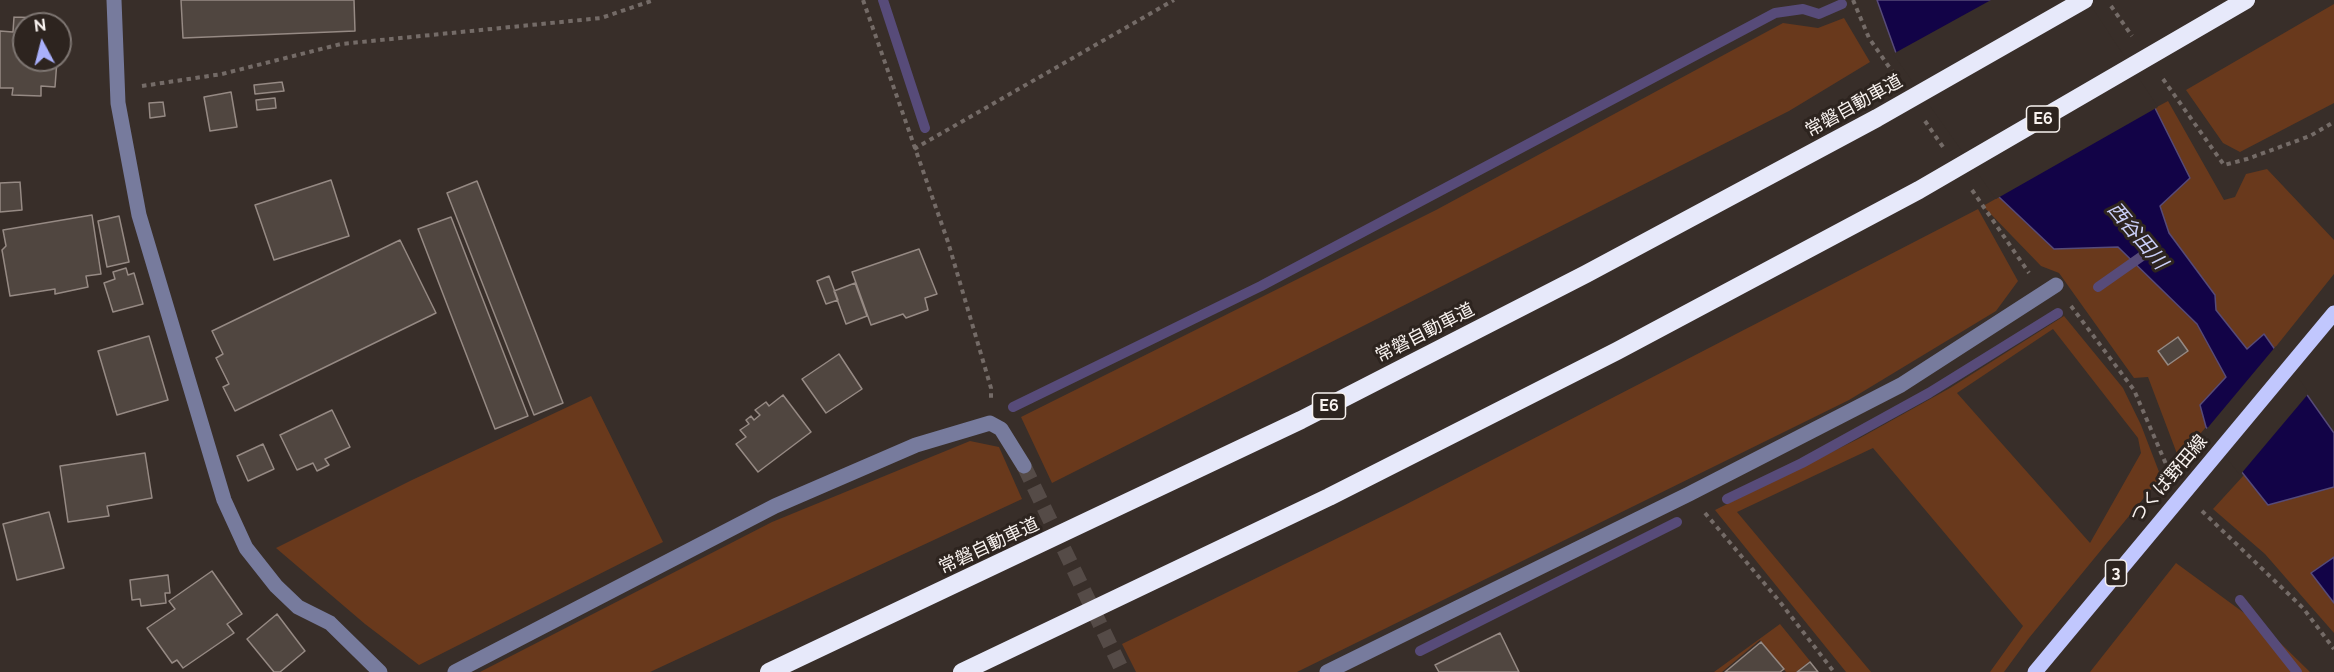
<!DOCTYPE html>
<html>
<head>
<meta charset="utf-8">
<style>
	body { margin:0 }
	#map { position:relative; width:2334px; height:672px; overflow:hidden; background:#382e29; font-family:Raleway,sans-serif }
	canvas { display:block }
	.north { position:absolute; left:12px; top:12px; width:60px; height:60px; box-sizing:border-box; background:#2d241f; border:2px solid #7e7672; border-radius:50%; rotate:353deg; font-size:16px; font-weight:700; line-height:24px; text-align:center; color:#f8f2ef }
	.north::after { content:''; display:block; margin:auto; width:21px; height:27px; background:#a9b0fc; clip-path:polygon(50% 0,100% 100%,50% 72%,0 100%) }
</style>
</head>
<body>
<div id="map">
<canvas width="2334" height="672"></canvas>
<div class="north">N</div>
</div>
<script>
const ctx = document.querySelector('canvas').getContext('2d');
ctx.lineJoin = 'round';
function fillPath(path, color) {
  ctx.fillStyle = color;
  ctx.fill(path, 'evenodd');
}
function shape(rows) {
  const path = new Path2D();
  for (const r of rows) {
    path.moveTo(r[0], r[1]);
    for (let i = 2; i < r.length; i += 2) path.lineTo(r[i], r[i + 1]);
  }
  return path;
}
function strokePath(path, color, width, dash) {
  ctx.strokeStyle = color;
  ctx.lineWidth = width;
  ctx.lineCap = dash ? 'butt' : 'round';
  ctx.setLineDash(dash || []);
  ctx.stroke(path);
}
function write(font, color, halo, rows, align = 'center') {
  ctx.font = font + ' Raleway,"Noto Sans JP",sans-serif';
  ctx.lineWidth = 6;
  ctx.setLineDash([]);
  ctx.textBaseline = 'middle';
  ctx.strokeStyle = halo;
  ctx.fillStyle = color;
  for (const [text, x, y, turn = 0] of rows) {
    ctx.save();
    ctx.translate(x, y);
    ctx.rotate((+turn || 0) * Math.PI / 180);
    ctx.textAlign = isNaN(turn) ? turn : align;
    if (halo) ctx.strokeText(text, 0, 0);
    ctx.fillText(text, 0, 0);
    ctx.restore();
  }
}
const green = shape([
	[2334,4,2334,103,2240,152,2223,143,2186,90],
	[1844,18,1870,62,1789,111,1052,483,1021,417,1436,210,1783,23,1818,28],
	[2168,101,2224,200,2235,197,2246,174,2267,169,2334,240,2334,274,2274,349,2247,349,2216,310,2215,295,2169,233,2160,206,2190,178,2155,108],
	[1999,197,2054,249,2118,247,2197,324,2226,377,2200,405,2206,427,2179,459,2148,377,2134,378,2059,273,2041,266,1983,206],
	[1978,209,2018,281,1996,311,1849,400,1297,672,1136,672,1122,644,1403,506],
	[2064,316,2123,388,2141,425,2161,477,2029,638,2004,672,1990,672,2023,626,1873,448,1737,512,1871,672,1846,672,1715,510,1860,438,1950,388],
	[2053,329,2138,438,2141,453,2090,543,1957,393],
	[591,396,663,542,419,665,365,624,276,548,412,480],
	[970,441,999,447,1022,499,650,672,480,672,772,522],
	[2244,475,2268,505,2334,487,2334,557,2311,573,2334,603,2334,633,2265,554,2213,509],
	[2176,563,2266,629,2310,672,2090,672],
	[1780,624,1810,661,1796,672,1786,672,1760,640,1722,672,1714,672]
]);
const water = shape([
	[1877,0,2084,0,2155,108,2190,178,2160,206,2169,233,2215,295,2216,310,2247,349,2264,334,2334,433,2334,487,2268,505,2206,427,2200,405,2226,377,2197,324,2118,247,2054,249,1999,197,1896,53,1877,0],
	[2334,557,2334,603,2311,573,2334,557]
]);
const pier = shape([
	[1991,0,2087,0,2158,107,1996,199,1893,54],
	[2276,346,2309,393,2240,475,2205,431]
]);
const stream = shape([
	[883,0,925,128],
	[2098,287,2145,254],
	[1013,407,1261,286,1775,13,1803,9,1819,14,1842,4],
	[1727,499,1802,463,1929,393,2058,313],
	[2240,600,2297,672],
	[1420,651,1677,522]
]);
const building = shape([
	[181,0,354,0,355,31,183,38,181,0],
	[14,17,42,18,41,24,24,24,24,60,57,60,55,87,41,86,41,96,12,95,13,88,0,88,0,31,13,32,14,17],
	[282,82,284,91,255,94,254,85,282,82],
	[231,92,237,127,210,131,204,97,231,92],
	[275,98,276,108,257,110,256,100,275,98],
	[163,102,165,116,150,118,149,103,163,102],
	[331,180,349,236,274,260,255,205,331,180],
	[477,181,563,403,534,415,447,193,477,181],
	[20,182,22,210,0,212,0,183,20,182],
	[92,215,101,274,86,276,88,287,55,294,55,289,10,296,2,250,6,246,3,230,92,215],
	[119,216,129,262,107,267,98,221,119,216],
	[451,217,528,416,495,429,418,229,451,217],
	[400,240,436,313,235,411,223,387,229,384,216,358,223,354,212,331,400,240],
	[919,249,937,294,925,298,928,310,906,318,903,314,871,325,852,272,919,249],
	[126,268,128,275,134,273,143,304,113,312,104,283,115,279,113,272,126,268],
	[829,276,838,300,826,304,817,281,829,276],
	[855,283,867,316,846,324,834,291,855,283],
	[149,336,168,400,117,415,98,351,149,336],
	[2178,337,2188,351,2168,365,2158,351,2178,337],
	[839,354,862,389,826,413,802,379,839,354],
	[783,395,811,432,758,472,736,444,746,437,740,430,749,424,746,420,751,416,754,420,760,415,755,410,766,402,769,406,783,395],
	[332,410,350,447,325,459,329,465,317,471,313,463,297,470,280,435,332,410],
	[263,444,274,469,248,481,237,456,263,444],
	[145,453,152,498,107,506,109,516,68,522,60,466,145,453],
	[49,512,64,568,17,580,3,524,49,512],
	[212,571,242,614,227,624,234,633,183,668,177,660,172,663,147,628,175,609,169,601,212,571],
	[168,575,170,593,165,593,166,603,141,606,140,599,132,600,130,580,168,575],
	[277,614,305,651,280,672,274,672,247,639,277,614],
	[1500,633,1519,672,1439,672,1435,665,1500,633],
	[1761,642,1784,669,1780,672,1725,672,1761,642],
	[1810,662,1818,672,1797,672,1810,662]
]);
const minorTunnel = shape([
	[1024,466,1123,672]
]);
const path = shape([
	[863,0,948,242,991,388,991,399],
	[1853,0,1869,38,1896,77],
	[2111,6,2132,36],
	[2163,79,2224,165,2247,159,2310,136,2334,122],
	[142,86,222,74,341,44,601,18,654,0],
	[1925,121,1943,147],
	[914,149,1174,0],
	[1972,190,2029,273],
	[2071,306,2134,390,2169,471],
	[2202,511,2303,608,2334,649],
	[1705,513,1780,602,1834,672]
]);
const minor = shape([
	[114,0,118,103,139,215,224,500,246,548,276,586,298,607,330,623,380,672],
	[455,672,775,506,916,445,990,423,1001,429,1024,466],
	[1327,672,1689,494,1901,385,2056,285]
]);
const major = shape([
	[2035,672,2334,313]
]);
const highway = shape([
	[769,672,1301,420,1586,274,1877,118,2084,0],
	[962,672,1329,497,1617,351,1919,190,2246,0]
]);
const shields = [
	[2043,119,33],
	[1329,406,33],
	[2116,573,21]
];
const shieldNames = [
	["E6",2043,119],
	["E6",1329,406],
	["3",2116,573]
];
const streetNames = [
	["常磐自動車道",1854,106,-29],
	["常磐自動車道",1425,333,-27],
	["つくば野田線",2169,479,-50],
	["常磐自動車道",989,546,-25]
];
const waterNames = [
	["西谷田川",2137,236,50]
];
fillPath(green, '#69391c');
fillPath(water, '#120347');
strokePath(water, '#574b79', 1.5);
fillPath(pier, '#382e29');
strokePath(stream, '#574b79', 10);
fillPath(building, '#504640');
strokePath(building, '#968a84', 1.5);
strokePath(minorTunnel, '#554b47', 15, [15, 8]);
strokePath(path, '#746b67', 4, [4.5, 4.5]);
strokePath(minor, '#777b9d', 15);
strokePath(major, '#c1c7fe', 15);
strokePath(highway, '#e7e9fa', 18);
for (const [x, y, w] of shields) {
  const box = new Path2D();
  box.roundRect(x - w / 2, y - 13, w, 26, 4.5);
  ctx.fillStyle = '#2d241f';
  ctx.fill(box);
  strokePath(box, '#f8f2ef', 1.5);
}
write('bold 16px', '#f8f2ef', null, shieldNames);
write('18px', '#f8f2ef', '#2d241f', streetNames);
write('italic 20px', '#cacff8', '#2d241f', waterNames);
</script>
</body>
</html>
